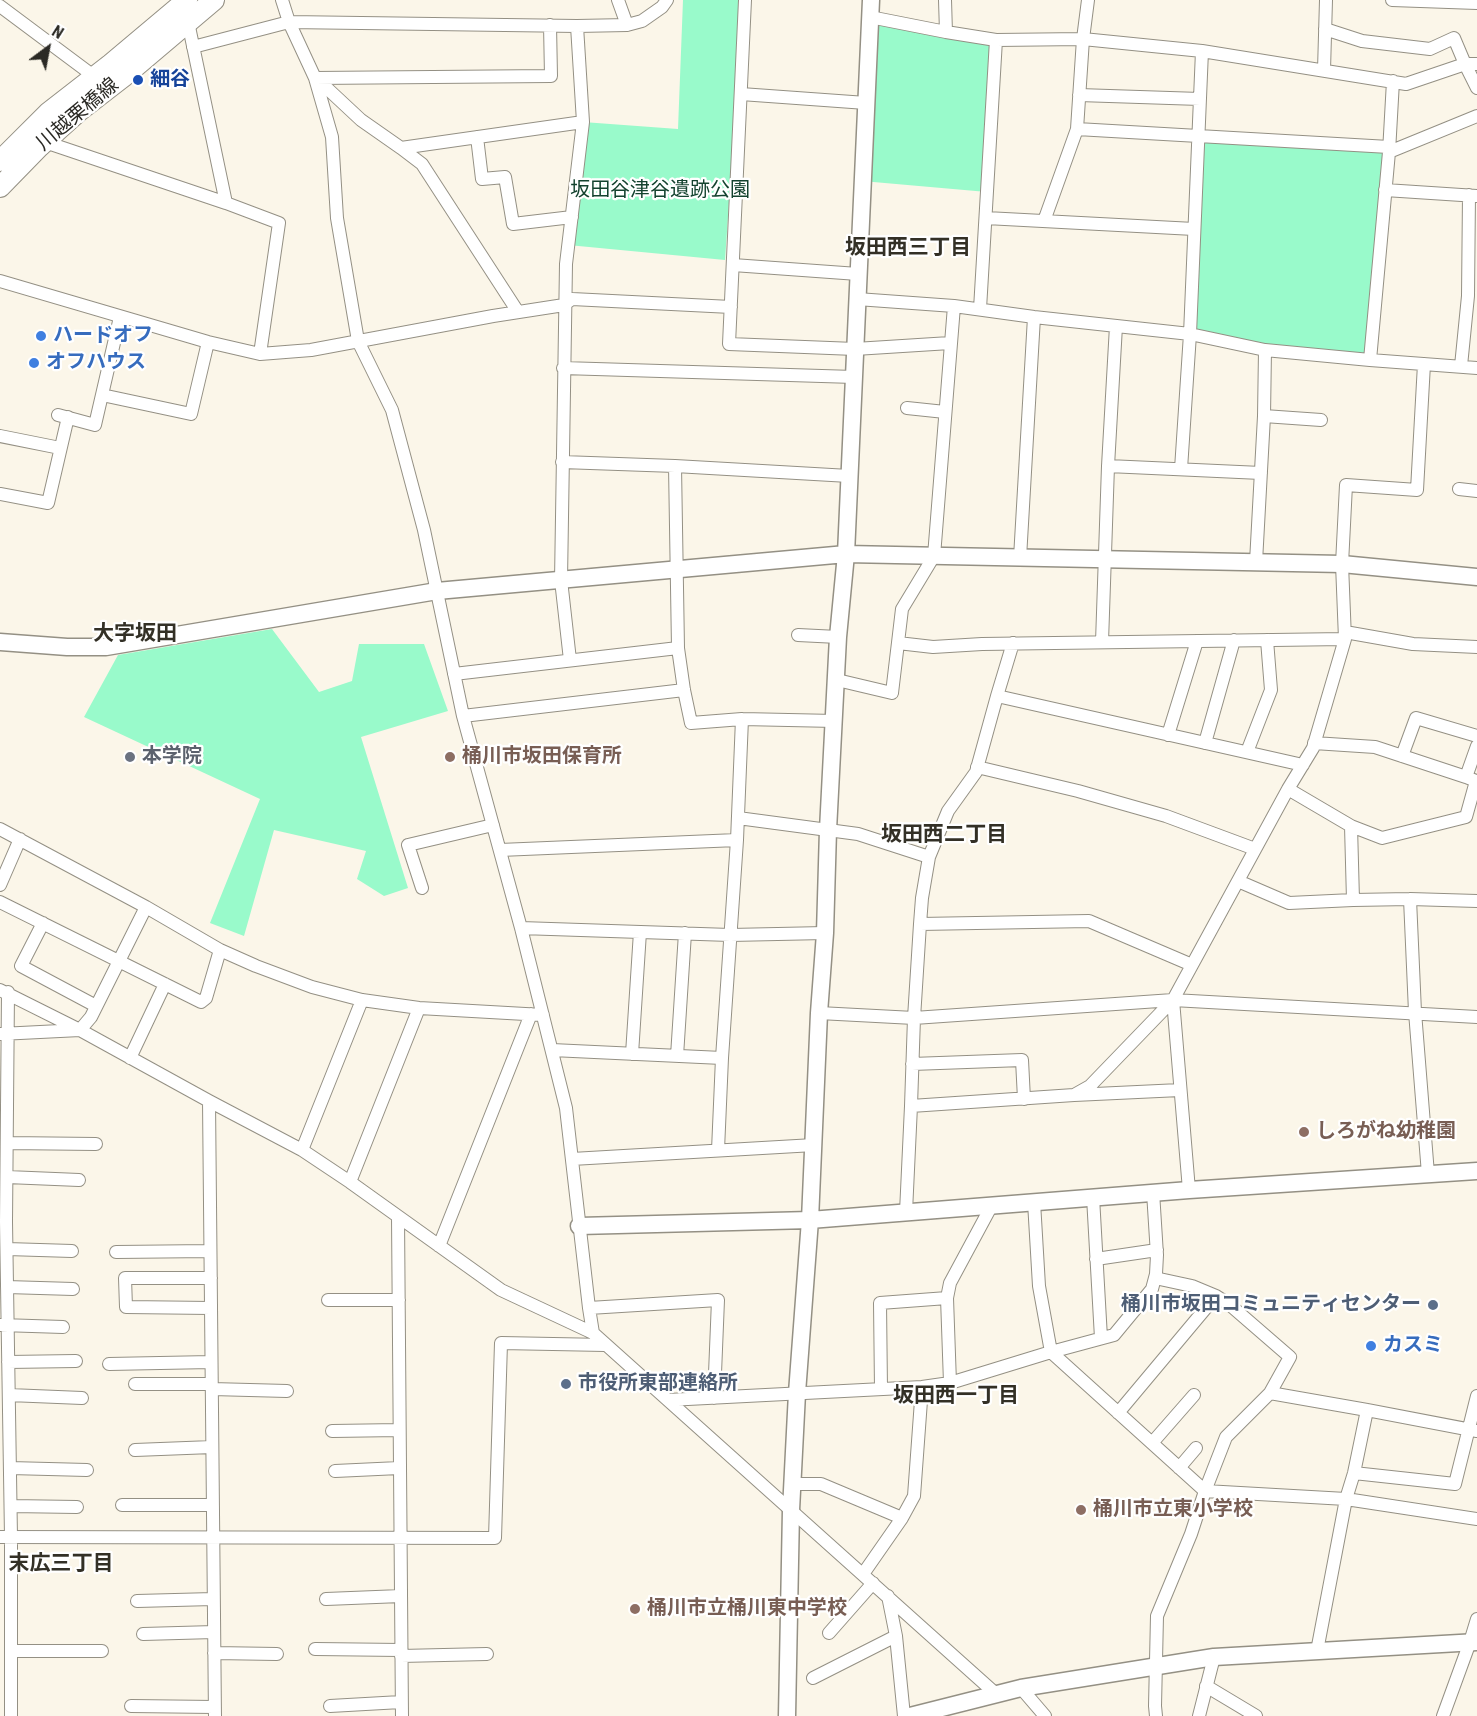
<!DOCTYPE html>
<html>
<head>
<meta charset="utf-8">
<style>
	body { margin:0 }
	#map { position:relative; width:1477px; height:1716px; overflow:hidden; background:#fbf6e9; font-family:"Roboto Condensed",sans-serif }
	canvas { display:block }
	.north { position:absolute; left:18px; top:18px; width:60px; height:60px; -webkit-text-stroke:4px #fff; paint-order:stroke; rotate:32deg; font-size:16px; font-weight:700; line-height:24px; text-align:center; color:#2b2a25 }
	.north::after { content:''; display:block; margin:auto; width:21px; height:27px; background:#2b2a25; clip-path:polygon(50% 0,100% 100%,50% 72%,0 100%) }
</style>
</head>
<body>
<div id="map">
<canvas width="1477" height="1716"></canvas>
<div class="north">N</div>
</div>
<script>
const ctx = document.querySelector('canvas').getContext('2d');
ctx.lineJoin = 'round';
function fillPath(path, color) {
  ctx.fillStyle = color;
  ctx.fill(path, 'evenodd');
}
function shape(rows) {
  const path = new Path2D();
  for (const r of rows) {
    path.moveTo(r[0], r[1]);
    for (let i = 2; i < r.length; i += 2) path.lineTo(r[i], r[i + 1]);
  }
  return path;
}
function strokePath(path, color, width, dash) {
  ctx.strokeStyle = color;
  ctx.lineWidth = width;
  ctx.lineCap = dash ? 'butt' : 'round';
  ctx.setLineDash(dash || []);
  ctx.stroke(path);
}
function write(font, color, halo, rows, align = 'center') {
  ctx.font = font + ' "Roboto Condensed","Noto Sans JP",sans-serif';
  ctx.lineWidth = 4.5;
  ctx.setLineDash([]);
  ctx.textBaseline = 'middle';
  ctx.strokeStyle = halo;
  ctx.fillStyle = color;
  for (const [text, x, y, turn = 0] of rows) {
    ctx.save();
    ctx.translate(x, y);
    ctx.rotate((+turn || 0) * Math.PI / 180);
    ctx.textAlign = isNaN(turn) ? turn : align;
    if (halo) ctx.strokeText(text, 0, 0);
    ctx.fillText(text, 0, 0);
    ctx.restore();
  }
}
const green = shape([
	[683,0,743,0,725,260,568,245,583,122,678,129],
	[870,17,996,40,987,192,862,181],
	[1199,136,1389,147,1370,360,1190,334],
	[272,629,319,692,352,681,359,644,424,644,448,711,361,737,408,888,384,896,357,879,366,851,274,830,244,936,210,923,260,799,84,717,118,655]
]);
const minor = shape([
	[282,0,289,22,315,78,332,137,337,218,358,341,392,410,424,530,463,716,521,928,566,1108,589,1308,593,1333],
	[618,0,627,25],
	[745,0,729,344,855,349,950,343],
	[945,0,946,32],
	[1392,0,1477,3],
	[0,6,95,77],
	[870,17,946,32,996,40,1083,39,1202,51,1406,84,1465,64,1477,64],
	[188,22,226,203,279,223,260,354],
	[1325,29,1362,41,1430,49,1454,38,1465,64,1477,88],
	[193,47,289,22,577,26],
	[1324,70,1326,0],
	[315,78,551,76,550,25],
	[316,78,361,120,401,148,583,122],
	[741,94,866,103],
	[1079,95,1200,99],
	[1077,129,1389,147],
	[477,137,482,179,505,177,513,224,572,217],
	[45,142,226,203],
	[401,148,422,164,518,312],
	[1389,152,1477,116],
	[1385,190,1477,196],
	[986,218,1194,229],
	[1044,221,1077,129,1083,39,1088,0],
	[733,265,858,274],
	[0,281,208,342,260,354,311,350,493,316,564,305,572,299,731,307],
	[857,299,954,306,1034,317,1190,334,1265,350,1370,360,1477,368],
	[980,309,996,40],
	[1370,360,1389,152,1393,81],
	[1461,366,1468,296,1469,195],
	[563,368,854,377],
	[102,395,191,414,208,342],
	[907,408,945,412],
	[58,415,95,425,120,317],
	[1264,416,1321,420],
	[0,436,60,448],
	[562,462,675,466,678,648,684,690,691,723,742,719,835,721],
	[675,466,849,476],
	[1108,466,1261,473],
	[1181,469,1190,334,1202,51],
	[1459,489,1477,491],
	[0,494,48,503,68,417],
	[1020,558,1034,317],
	[1256,562,1264,416,1265,350],
	[1345,632,1413,644,1477,647],
	[798,635,838,637],
	[1102,642,1108,466,1116,326],
	[898,643,933,647,982,644,1345,639],
	[1013,643,997,696,1303,765],
	[570,660,561,580,566,264,583,122,577,26,627,25,642,21,662,7,667,0],
	[454,674,678,648],
	[837,680,892,693,902,609,934,556,954,306],
	[463,716,684,690],
	[1168,735,1197,641],
	[1205,743,1234,640],
	[1314,743,1375,747,1466,777,1477,746],
	[1247,752,1271,690,1267,640],
	[1402,756,1416,718,1477,736],
	[977,767,1078,791,1166,816,1255,849],
	[1288,789,1351,826,1353,900,1410,899,1477,901],
	[738,818,858,834,929,857],
	[1351,826,1382,838,1466,817,1476,781,1466,777],
	[0,829,146,907,220,950,256,966,312,987,362,1000,419,1008,543,1015],
	[500,850,737,840],
	[1238,881,1289,903,1353,900],
	[0,885,20,839],
	[422,888,408,845,493,825],
	[1410,899,1415,1012,1428,1174],
	[0,902,201,1002,206,998,220,950],
	[43,923,21,966,96,1006],
	[920,924,922,898,929,857,948,811,976,772,997,696],
	[521,928,730,935,825,933],
	[0,990,80,1030,209,1101,302,1150,350,1182,501,1290,593,1333,996,1694],
	[8,992,6,1222,11,1537,11,1716],
	[1173,1000,1189,1190],
	[819,1013,914,1018,1173,1000,1477,1017],
	[0,1034,80,1030,91,1017,146,907],
	[552,1050,722,1058],
	[632,1054,640,932],
	[677,1056,685,933],
	[130,1058,165,984],
	[912,1064,1022,1060,1024,1099],
	[1074,1095,1090,1086,1173,1000,1288,789,1313,748,1345,639,1342,564,1346,485,1417,490,1424,364],
	[209,1101,215,1716],
	[911,1106,1074,1095,1180,1090],
	[7,1143,96,1144],
	[302,1150,362,1000],
	[718,1150,722,1058,737,840,742,719],
	[572,1159,814,1145],
	[7,1177,79,1180],
	[350,1182,419,1008],
	[1093,1197,1101,1338],
	[1034,1202,1039,1286,1051,1352,1205,1491,1346,1499,1477,1519],
	[906,1212,911,1106,914,1018,920,924,1089,921,1192,965],
	[398,1217,402,1716],
	[439,1246,531,1014],
	[7,1249,72,1251],
	[116,1252,210,1251],
	[1096,1259,1157,1250],
	[211,1278,125,1278,126,1307,211,1308],
	[1155,1278,1192,1286,1216,1296,1230,1305,1290,1357,1270,1393],
	[7,1287,73,1289],
	[328,1300,399,1300],
	[589,1308,718,1300,714,1398],
	[1,1325,63,1327],
	[8,1362,76,1361],
	[109,1364,211,1362],
	[950,1383,947,1298,950,1283,992,1205],
	[135,1384,211,1384],
	[212,1389,287,1391],
	[881,1389,880,1303,947,1298],
	[9,1395,82,1398],
	[668,1400,922,1387,950,1383,1051,1352,1114,1335,1152,1289,1156,1274,1157,1255,1153,1192],
	[1118,1413,1216,1296],
	[332,1431,399,1430],
	[1152,1443,1194,1395],
	[135,1450,212,1447],
	[10,1468,87,1470],
	[1179,1468,1196,1448],
	[335,1471,399,1468],
	[1354,1473,1455,1484,1477,1396],
	[793,1484,821,1484,902,1518],
	[122,1505,212,1505],
	[11,1506,77,1507],
	[0,1537,495,1538,501,1343,605,1345],
	[863,1574,902,1518,914,1496,922,1387],
	[888,1596,896,1636,904,1716],
	[326,1599,401,1596],
	[137,1601,213,1599],
	[829,1633,873,1583],
	[143,1634,214,1632],
	[315,1649,401,1650],
	[11,1651,102,1651],
	[1317,1651,1346,1499,1354,1473,1367,1410],
	[214,1653,277,1654],
	[401,1656,487,1654],
	[813,1678,896,1636],
	[1206,1686,1256,1716],
	[1021,1688,1045,1716],
	[131,1706,214,1707],
	[330,1706,401,1702],
	[1156,1716,1155,1706,1157,1616,1191,1534,1205,1491,1226,1437,1270,1393,1367,1410,1477,1431],
	[1199,1716,1214,1657],
	[1443,1716,1470,1642,1477,1619]
]);
const tertiary = shape([
	[0,642,67,647,106,647,437,591,846,554,1342,564,1477,577],
	[579,1226,810,1220,1189,1190,1477,1171],
	[787,1716,791,1510,797,1393,810,1220,819,1013,825,933,828,830,838,637,846,554,871,0],
	[910,1716,1021,1688,1214,1657,1477,1642]
]);
const primary = shape([
	[0,161,48,113,111,64,187,0],
	[0,187,39,147,79,111,123,77,214,0]
]);
const markers = [
	[138,80,6,"#1a4fb4"],
	[41,336,6,"#3f7fe0"],
	[34,363,6,"#3f7fe0"],
	[130,757,6,"#6b7280"],
	[450,757,6,"#8d6e63"],
	[1304,1132,6,"#8d6e63"],
	[1433,1305,6,"#5c6f8a"],
	[1371,1346,6,"#3f7fe0"],
	[566,1384,6,"#5c6f8a"],
	[1081,1510,6,"#8d6e63"],
	[635,1609,6,"#8d6e63"]
];
const transitNames = [
	["細谷",150,80]
];
const streetNames = [
	["川越栗橋線",78,115,-40]
];
const parkNames = [
	["坂田谷津谷遺跡公園",660,191]
];
const shopNames = [
	["ハードオフ",53,336],
	["オフハウス",46,363],
	["カスミ",1383,1346]
];
const worshipNames = [
	["本学院",142,757]
];
const educationNames = [
	["桶川市坂田保育所",462,757],
	["しろがね幼稚園",1316,1132],
	["桶川市立東小学校",1093,1510],
	["桶川市立桶川東中学校",647,1609]
];
const serviceNames = [
	["桶川市坂田コミュニティセンター",1421,1305],
	["市役所東部連絡所",578,1384,"left"]
];
const neighbourhoodNames = [
	["坂田西三丁目",908,249],
	["大字坂田",135,635],
	["坂田西二丁目",944,836],
	["坂田西一丁目",956,1397],
	["末広三丁目",61,1565]
];
fillPath(green, '#99facb');
strokePath(minor, '#949084', 14);
strokePath(tertiary, '#949084', 19);
strokePath(primary, '#949084', 22);
strokePath(minor, '#fff', 12);
strokePath(tertiary, '#fff', 16);
strokePath(primary, '#fff', 20);
for (const [x, y, r, color] of markers) {
  const dot = new Path2D();
  dot.arc(x, y, r, 0, 2 * Math.PI);
  ctx.fillStyle = color;
  ctx.fill(dot);
  strokePath(dot, '#fff', 2);
}
write('bold 20px', '#164399', '#fff', transitNames, 'left');
write('20px', '#2b2a25', '#fff', streetNames);
write('20px', '#14432f', '#fff', parkNames);
write('bold 20px', '#366cbe', '#fff', shopNames, 'left');
write('bold 20px', '#5b616d', '#fff', worshipNames, 'left');
write('bold 20px', '#785e54', '#fff', educationNames, 'left');
write('bold 20px', '#4e5e75', '#fff', serviceNames, 'right');
write('bold 21px', '#333026', '#fff', neighbourhoodNames);
</script>
</body>
</html>
